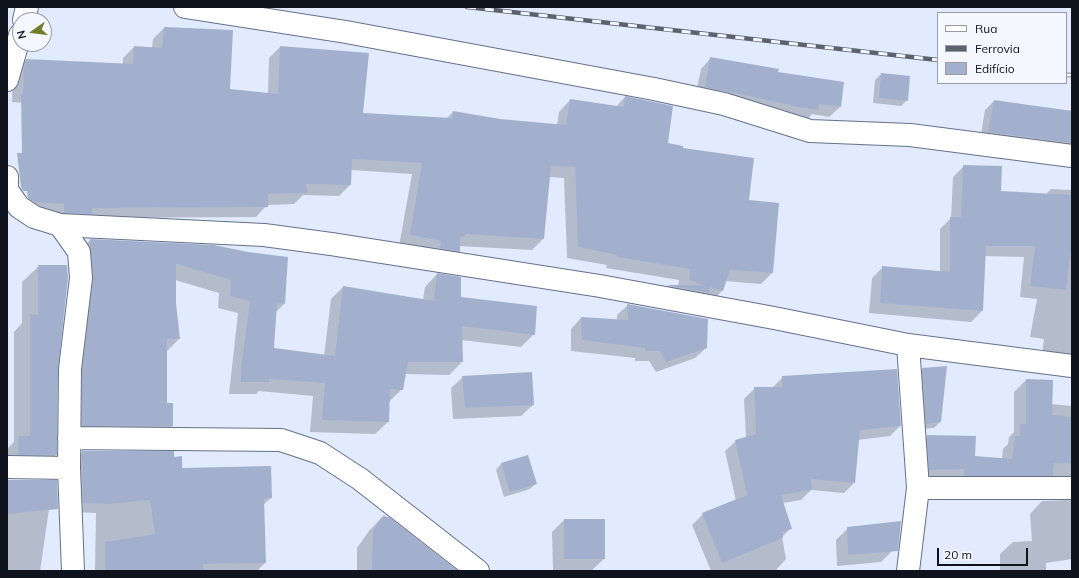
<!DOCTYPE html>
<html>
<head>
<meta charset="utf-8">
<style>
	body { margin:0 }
	#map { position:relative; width:1079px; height:578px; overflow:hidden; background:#e2eafd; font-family:Mulish,sans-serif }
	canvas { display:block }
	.frame { position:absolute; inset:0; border:8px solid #0e131d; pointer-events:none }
	.legend { position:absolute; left:937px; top:12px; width:130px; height:72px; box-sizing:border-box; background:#f5f7fe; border:1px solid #999ca4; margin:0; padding:5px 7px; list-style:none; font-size:12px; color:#0e131d }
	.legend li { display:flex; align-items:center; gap:8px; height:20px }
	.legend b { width:20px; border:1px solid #999ca4 }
	.north { position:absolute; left:12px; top:12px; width:40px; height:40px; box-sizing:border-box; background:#f5f7fe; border:1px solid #999ca4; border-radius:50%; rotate:256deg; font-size:11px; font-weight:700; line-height:16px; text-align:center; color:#0e131d }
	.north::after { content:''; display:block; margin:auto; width:14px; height:18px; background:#737d29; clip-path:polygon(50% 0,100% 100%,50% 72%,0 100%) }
	.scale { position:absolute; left:937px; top:548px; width:91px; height:18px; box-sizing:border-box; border:2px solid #0e131d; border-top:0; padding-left:5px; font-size:12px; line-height:14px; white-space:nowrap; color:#0e131d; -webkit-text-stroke:3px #f5f7fe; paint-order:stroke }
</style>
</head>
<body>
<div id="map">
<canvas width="1079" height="578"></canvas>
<div class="frame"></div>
<ul class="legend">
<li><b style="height:5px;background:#fff"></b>Rua</li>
<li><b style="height:5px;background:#5b626f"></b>Ferrovia</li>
<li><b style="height:11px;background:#a3b0cd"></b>Edifício</li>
</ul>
<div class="north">N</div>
<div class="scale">20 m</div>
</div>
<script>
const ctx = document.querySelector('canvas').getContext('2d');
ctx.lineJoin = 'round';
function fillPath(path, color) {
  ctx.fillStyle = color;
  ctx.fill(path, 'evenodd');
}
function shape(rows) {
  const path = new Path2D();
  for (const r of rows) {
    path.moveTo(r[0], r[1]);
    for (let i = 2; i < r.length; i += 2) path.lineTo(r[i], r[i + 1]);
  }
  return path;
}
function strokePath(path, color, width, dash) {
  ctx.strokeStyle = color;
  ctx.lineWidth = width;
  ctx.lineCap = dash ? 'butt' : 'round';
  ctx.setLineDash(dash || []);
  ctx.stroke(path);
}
const shadow = shape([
	[164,28,229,90,268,94,269,58,280,47,362,114,446,119,453,112,500,120,557,125,559,112,570,100,616,107,625,97,667,144,682,149,748,201,772,273,761,284,725,281,722,291,711,302,656,296,666,286,678,286,679,280,606,268,607,265,567,258,564,178,549,177,543,239,532,250,459,246,459,251,448,262,399,246,412,174,351,170,350,185,339,196,303,195,294,204,267,205,256,217,86,218,28,213,28,103,12,102,13,79,15,71,26,60,123,64,123,58,134,47,152,48,153,39],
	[711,58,777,73,840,107,829,117,812,114,807,120,695,97,701,69],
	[881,74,907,100,901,106,873,103,875,80],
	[994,101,1072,112,1072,155,980,140,985,110],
	[964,166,1000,192,1045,195,1051,189,1072,190,1072,359,1042,355,1044,339,1030,337,1037,299,1020,297,1024,257,985,256,982,311,971,322,869,313,872,278,883,267,940,272,940,229,951,218,953,177],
	[90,240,214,246,284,304,275,313,273,349,324,356,331,299,343,287,423,300,425,287,437,274,460,298,534,334,521,347,461,340,462,362,449,375,405,374,402,389,389,402,388,422,375,434,310,432,313,396,259,391,256,394,229,394,238,313,218,308,219,293,175,280,175,303,179,339,167,351,166,404,172,404,172,426,160,439,70,438,78,253],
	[39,266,56,369,56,455,39,471,7,471,7,449,14,442,14,332,22,323,22,282],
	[628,305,706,348,695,358,656,372,649,361,635,361,635,358,571,351,571,329,581,318,617,321,617,315],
	[923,369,940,422,934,428,920,429,917,374],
	[463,377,533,405,521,416,453,419,451,388],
	[783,377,900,426,890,436,858,440,854,483,844,493,811,490,801,500,783,503,791,528,782,537,786,559,776,570,711,571,692,525,703,514,736,501,725,451,736,441,746,438,744,399,755,388,772,388],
	[1026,380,1051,404,1072,406,1072,499,917,482,915,448,927,436,973,457,1002,459,1003,449,1008,444,1009,437,1014,432,1014,392],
	[82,452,173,458,181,469,271,498,263,505,265,563,257,571,95,571,96,513,73,512,72,462],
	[501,464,536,483,530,489,504,497,496,470],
	[7,480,49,509,40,571,7,571],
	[1072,500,1072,559,1046,563,1046,571,1000,571,1000,554,1013,542,1032,541,1030,514,1042,501],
	[384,515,456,571,357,571,357,548,369,531],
	[564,520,604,520,604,559,592,570,553,570,552,532],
	[848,528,893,550,881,562,837,566,836,540]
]);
const building = shape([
	[164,27,233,30,230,89,278,94,280,46,369,53,363,113,452,118,453,111,500,119,566,125,570,99,624,107,625,96,673,106,668,143,683,146,683,148,754,158,749,200,779,203,773,273,730,270,723,291,710,287,709,293,666,285,703,285,689,280,690,269,617,257,617,255,578,247,575,167,551,166,544,239,466,234,465,237,460,237,460,252,440,248,441,241,410,235,422,163,352,159,351,185,306,184,307,193,268,194,268,207,92,208,92,214,64,213,64,204,35,202,28,198,27,191,23,191,21,187,17,153,22,153,21,94,23,94,24,67,26,59,133,64,134,46,162,48],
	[710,57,779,69,778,72,844,82,841,107,819,104,818,110,791,106,791,105,705,87],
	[881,73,910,76,908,101,879,98],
	[994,100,1072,111,1072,143,988,132],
	[963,165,1002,166,1001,191,1072,195,1072,240,1066,290,1030,286,1035,246,986,246,983,311,880,303,882,266,950,272,950,217,961,217],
	[90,239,214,245,248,252,288,257,285,304,277,303,274,348,335,356,343,286,434,301,437,273,461,277,461,297,537,306,535,335,462,326,463,362,408,362,403,390,390,389,389,422,322,420,325,383,269,379,269,382,241,382,241,369,250,301,230,296,231,280,176,264,176,303,180,339,167,339,167,403,173,403,173,426,82,426,82,370,93,279],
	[38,265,67,265,68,278,58,369,57,455,18,455,19,436,30,436,30,314,38,315],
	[627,304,708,319,707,348,666,362,660,351,645,351,645,348,582,340,581,317,628,320],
	[947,366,941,422,926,424,922,368],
	[897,369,901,426,860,430,855,483,811,479,812,490,781,495,792,529,782,532,783,538,722,563,702,513,747,495,735,440,756,434,754,387,782,387,782,376],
	[532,372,534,405,465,408,462,376],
	[1026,379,1053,380,1052,415,1072,417,1072,464,1054,463,1053,476,964,476,964,469,929,470,927,435,976,436,975,456,1012,459,1015,436,1020,436,1020,424,1026,424],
	[82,451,174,451,174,457,182,456,182,468,271,466,272,498,264,499,266,563,203,564,204,571,105,571,105,542,155,534,150,500,108,504,83,503],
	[528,455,537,484,510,492,501,463],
	[7,480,57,480,58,509,7,514],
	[382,517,389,517,458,571,372,571,373,531],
	[564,519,605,519,605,559,564,559],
	[901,521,898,551,848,555,847,527]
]);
const street = shape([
	[185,7,346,32,654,89,724,104,810,131,910,135,1072,156],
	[24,20,27,7],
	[7,80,20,35],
	[7,177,7,190,19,207,34,217,60,225,264,235,331,244,600,286,774,318,908,345,1072,366],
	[60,225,79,252,81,278,70,369,69,468,73,571],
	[69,438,281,440,320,453,360,479,478,571],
	[7,467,69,468],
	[918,488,1072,488],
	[908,571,918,488,908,345]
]);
const rail = shape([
	[467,7,938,60],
	[1066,75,1072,75]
]);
fillPath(shadow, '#0003');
fillPath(building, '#a3b0cd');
strokePath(street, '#65718b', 24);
strokePath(street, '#fff', 22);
strokePath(rail, '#5b626f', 4.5);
strokePath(rail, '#f5f7fe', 3, [9]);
</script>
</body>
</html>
